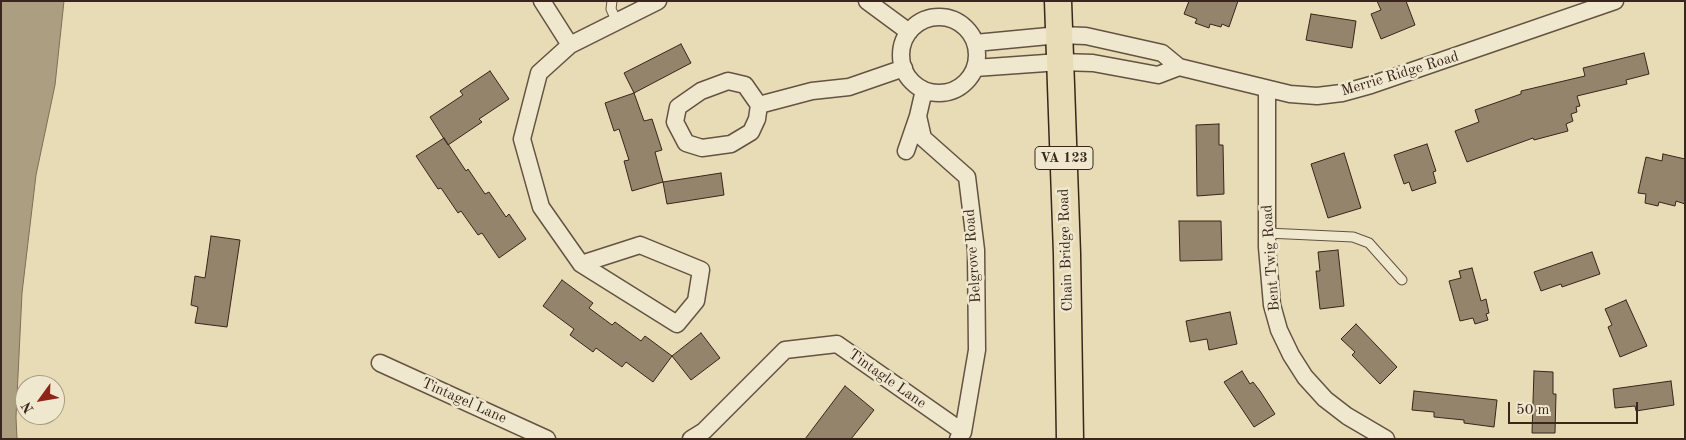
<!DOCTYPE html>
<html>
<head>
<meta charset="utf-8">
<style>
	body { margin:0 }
	#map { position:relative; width:1686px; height:440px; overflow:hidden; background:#e7dcb5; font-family:"Old Standard TT",serif }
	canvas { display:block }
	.frame { position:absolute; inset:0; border:2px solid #39251b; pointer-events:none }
	.north { position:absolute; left:15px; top:375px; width:50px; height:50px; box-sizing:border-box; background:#efe8cf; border:1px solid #a69a87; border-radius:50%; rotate:238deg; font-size:14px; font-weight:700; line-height:20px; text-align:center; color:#39251b }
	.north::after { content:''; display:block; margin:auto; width:18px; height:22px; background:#8f2418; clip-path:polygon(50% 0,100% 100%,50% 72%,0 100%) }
	.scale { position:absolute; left:1508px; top:402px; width:130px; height:22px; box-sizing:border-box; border:2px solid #39251b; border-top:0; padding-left:6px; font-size:15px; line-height:18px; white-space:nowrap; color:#39251b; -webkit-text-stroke:4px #efe8cf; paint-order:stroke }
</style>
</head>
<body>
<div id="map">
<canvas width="1686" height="440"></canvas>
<div class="frame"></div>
<div class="north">N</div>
<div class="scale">50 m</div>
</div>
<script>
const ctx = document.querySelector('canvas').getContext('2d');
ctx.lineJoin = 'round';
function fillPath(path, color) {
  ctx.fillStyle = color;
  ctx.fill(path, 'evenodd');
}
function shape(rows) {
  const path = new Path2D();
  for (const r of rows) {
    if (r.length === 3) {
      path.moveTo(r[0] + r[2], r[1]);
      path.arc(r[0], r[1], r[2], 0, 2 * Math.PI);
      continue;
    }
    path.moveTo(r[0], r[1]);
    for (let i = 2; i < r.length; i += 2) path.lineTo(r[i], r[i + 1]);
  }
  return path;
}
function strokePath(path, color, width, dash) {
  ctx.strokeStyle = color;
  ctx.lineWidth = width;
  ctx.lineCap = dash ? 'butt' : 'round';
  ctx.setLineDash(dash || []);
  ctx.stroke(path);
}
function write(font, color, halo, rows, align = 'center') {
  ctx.font = font + ' "Old Standard TT",serif';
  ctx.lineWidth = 5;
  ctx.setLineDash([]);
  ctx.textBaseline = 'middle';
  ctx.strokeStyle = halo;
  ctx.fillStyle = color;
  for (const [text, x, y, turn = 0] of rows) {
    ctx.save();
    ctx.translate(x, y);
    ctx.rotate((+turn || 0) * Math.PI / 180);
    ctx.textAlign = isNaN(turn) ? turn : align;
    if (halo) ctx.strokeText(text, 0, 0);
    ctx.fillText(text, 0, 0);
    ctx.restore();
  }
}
const water = shape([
	[1,1,64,1,55,85,36,175,22,293,16,417,17,439,1,439,1,1]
]);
const building = shape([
	[1189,1,1238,1,1229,27,1222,24,1221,27,1210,24,1209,28,1195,23,1197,19,1184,14,1189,1],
	[1377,1,1406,1,1415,25,1381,39,1371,14,1381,10,1377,1],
	[1311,14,1356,21,1352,48,1306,40,1311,14],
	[681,44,691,63,634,93,624,73,681,44],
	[1644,53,1649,74,1626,80,1627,84,1577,96,1580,106,1576,107,1577,112,1571,114,1573,121,1566,124,1568,131,1534,140,1533,138,1467,162,1455,131,1479,122,1475,110,1521,94,1521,91,1585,76,1583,68,1644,53],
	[490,71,509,99,479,119,482,122,448,145,430,117,463,95,460,91,490,71],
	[634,93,644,121,652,119,662,150,655,152,663,182,632,191,624,161,629,160,619,129,614,131,605,103,634,93],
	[1219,124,1219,145,1223,145,1224,194,1197,196,1196,125,1219,124],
	[444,138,466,171,468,169,485,194,489,192,506,217,509,214,526,239,499,258,482,233,478,235,461,211,458,213,441,188,438,189,416,156,444,138],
	[1427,144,1436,171,1433,172,1436,183,1412,191,1409,182,1404,184,1394,155,1427,144],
	[1344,153,1361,208,1328,218,1311,164,1344,153],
	[1663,154,1685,159,1685,204,1676,201,1675,206,1659,202,1658,206,1645,203,1646,194,1638,193,1646,157,1662,161,1663,154],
	[721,173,724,195,667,204,663,182,721,173],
	[1179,221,1221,221,1222,260,1180,261,1179,221],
	[211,236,240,240,227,327,195,323,198,307,191,305,195,276,205,278,211,236],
	[1338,250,1344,306,1320,309,1316,271,1320,271,1318,252,1338,250],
	[1592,252,1600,274,1562,287,1561,284,1541,291,1534,272,1592,252],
	[1472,268,1481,301,1486,299,1489,313,1486,314,1488,320,1475,324,1473,318,1460,321,1449,281,1461,278,1459,271,1472,268],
	[562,280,593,303,589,308,612,325,615,322,641,341,645,336,672,356,653,382,626,362,622,367,596,348,593,352,570,335,574,329,543,306,562,280],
	[1626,300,1647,346,1620,357,1608,327,1612,325,1605,309,1626,300],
	[1230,312,1237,344,1209,350,1207,339,1190,342,1186,321,1230,312],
	[1356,324,1397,367,1380,384,1352,355,1355,352,1341,339,1356,324],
	[701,333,720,358,691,380,672,356,701,333],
	[1242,371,1250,384,1253,382,1260,391,1275,414,1254,427,1224,382,1242,371],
	[1534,371,1553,372,1553,394,1556,394,1555,433,1532,433,1534,371],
	[1671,381,1674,405,1636,411,1635,406,1615,408,1613,389,1671,381],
	[845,386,874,410,851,439,805,439,845,386],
	[1414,391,1497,400,1494,427,1464,423,1464,420,1434,417,1434,412,1412,410,1414,391]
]);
const service = shape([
	[612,1,611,9,617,22],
	[1267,233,1353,237,1369,243,1402,280]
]);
const minor = shape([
	[542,1,570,45],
	[867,1,909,32],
	[939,55,38],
	[975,43,1059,35,1086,36,1162,53,1179,67,1290,94,1317,96,1342,93,1371,85,1615,1],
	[975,68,1060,62,1093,63,1158,75,1179,67],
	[1267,89,1267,247,1272,305,1279,330,1291,355,1305,377,1325,399,1347,416,1386,439],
	[924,90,918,116,923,138,967,177,976,250,977,350,963,432,958,439],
	[759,105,757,119,751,132,731,144,702,148,686,143,675,122,678,107,701,91,728,81,745,85,759,105,812,91,849,87,904,68],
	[906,151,918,116],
	[640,245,701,270,696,301,677,324,581,264,640,245],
	[581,264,541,207,522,139,539,73,570,45,658,1],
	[380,363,547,439],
	[691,439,704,431,785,350,837,344,963,432]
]);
const primary = shape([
	[1058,1,1067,254,1070,439]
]);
const shields = [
	[1064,158,58]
];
const shieldNames = [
	["VA 123",1064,158]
];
const streetNames = [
	["Merrie Ridge Road",1400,74,-17],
	["Chain Bridge Road",1066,250,-92],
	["Belgrove Road",973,256,-94],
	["Bent Twig Road",1271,258,-94],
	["Tintagle Lane",887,379,35],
	["Tintagel Lane",464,401,24]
];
fillPath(water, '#ac9e81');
strokePath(water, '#7e6e58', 1);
fillPath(building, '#93846b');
strokePath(building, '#39251b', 1);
strokePath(service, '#645342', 11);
strokePath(minor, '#645342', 19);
strokePath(primary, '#39251b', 29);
strokePath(service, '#efe8cf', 9);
strokePath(minor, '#efe8cf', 16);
strokePath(primary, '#e7dcb5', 26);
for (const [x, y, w] of shields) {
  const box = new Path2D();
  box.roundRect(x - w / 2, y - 11.5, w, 23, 4);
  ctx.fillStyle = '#efe8cf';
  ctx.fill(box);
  strokePath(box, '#39251b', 1);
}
write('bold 14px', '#39251b', null, shieldNames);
write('15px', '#39251b', '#efe8cf', streetNames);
</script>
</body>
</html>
